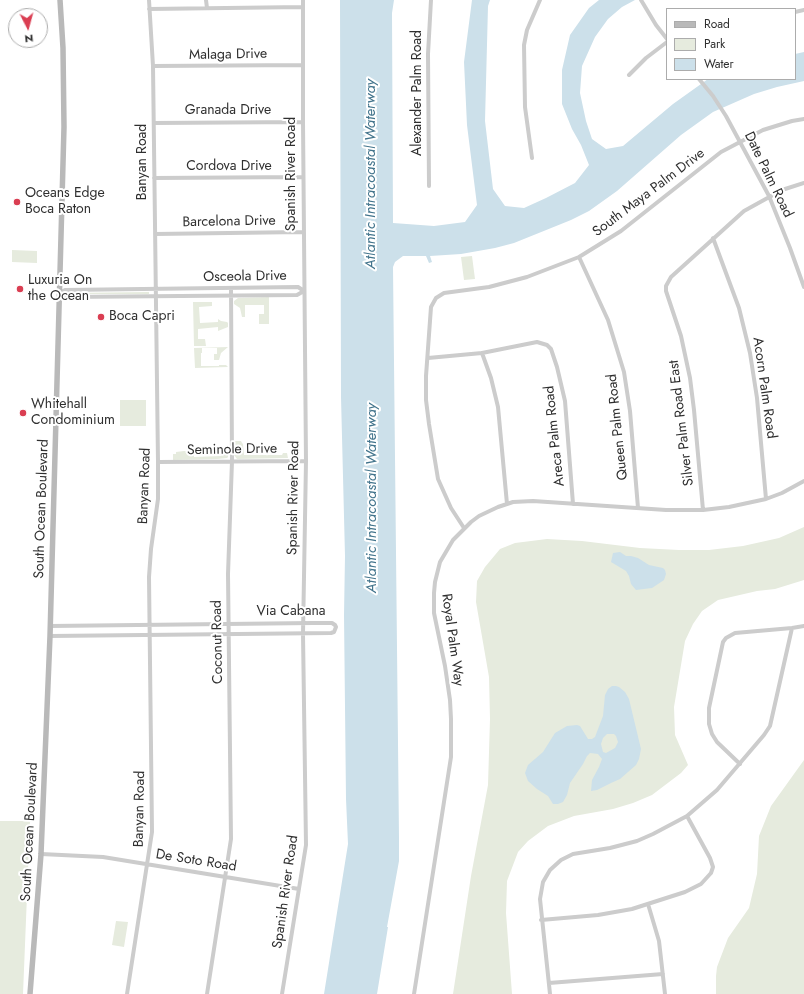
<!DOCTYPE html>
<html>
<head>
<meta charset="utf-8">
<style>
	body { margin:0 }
	#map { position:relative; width:804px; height:994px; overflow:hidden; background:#fff; font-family:Jost,sans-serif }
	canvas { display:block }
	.legend { position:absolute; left:666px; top:8px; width:130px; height:72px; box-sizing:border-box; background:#fff; border:1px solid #acacac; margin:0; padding:5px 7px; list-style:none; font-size:12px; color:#2f2f2f }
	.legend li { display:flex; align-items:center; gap:8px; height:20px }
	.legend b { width:20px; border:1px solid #acacac }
	.north { position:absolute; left:8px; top:8px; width:40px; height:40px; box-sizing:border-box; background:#fff; border:1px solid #acacac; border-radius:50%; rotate:174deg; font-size:11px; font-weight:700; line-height:16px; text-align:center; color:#2f2f2f }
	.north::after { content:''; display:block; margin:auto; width:14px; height:18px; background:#da3e52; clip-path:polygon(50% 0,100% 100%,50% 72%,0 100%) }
</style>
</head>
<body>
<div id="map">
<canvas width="804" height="994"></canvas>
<ul class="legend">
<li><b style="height:5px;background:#b9b9b9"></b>Road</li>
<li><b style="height:11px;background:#e6ebde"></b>Park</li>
<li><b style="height:11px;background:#cce0ea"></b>Water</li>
</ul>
<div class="north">N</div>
</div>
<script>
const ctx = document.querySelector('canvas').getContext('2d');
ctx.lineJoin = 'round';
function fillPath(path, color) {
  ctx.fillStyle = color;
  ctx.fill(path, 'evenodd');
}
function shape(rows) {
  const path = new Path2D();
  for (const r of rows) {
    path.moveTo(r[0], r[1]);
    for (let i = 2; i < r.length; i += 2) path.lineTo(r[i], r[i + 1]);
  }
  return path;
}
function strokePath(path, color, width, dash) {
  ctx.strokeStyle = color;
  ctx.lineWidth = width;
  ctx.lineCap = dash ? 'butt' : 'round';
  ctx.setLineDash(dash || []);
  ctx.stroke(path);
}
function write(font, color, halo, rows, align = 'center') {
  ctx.font = font + ' Jost,sans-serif';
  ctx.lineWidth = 4;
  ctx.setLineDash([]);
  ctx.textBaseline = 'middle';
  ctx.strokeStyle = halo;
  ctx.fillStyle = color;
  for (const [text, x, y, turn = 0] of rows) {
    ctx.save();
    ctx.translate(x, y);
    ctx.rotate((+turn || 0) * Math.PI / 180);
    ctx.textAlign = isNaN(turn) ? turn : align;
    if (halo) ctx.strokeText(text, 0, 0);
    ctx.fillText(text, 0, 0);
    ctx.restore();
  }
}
const green = shape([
	[12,250,37,251,37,263,12,262],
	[472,256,475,279,464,280,461,257],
	[149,292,149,294,66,294,68,293],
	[269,297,269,324,259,324,259,314,264,314,264,305,245,305,245,317,242,317,240,308,234,304,234,301,238,298],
	[193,302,212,302,212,306,199,307,200,323,218,322,218,319,221,321,227,322,228,323,228,327,218,331,218,327,198,329,198,339,205,339,206,346,194,346],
	[228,347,221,353,219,360,214,360,214,354,217,354,217,348,202,348,202,353,201,353,201,366,219,366,219,365,226,365,228,367,195,368,194,348],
	[120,400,146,400,146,426,120,426],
	[235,441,241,441,242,443,243,444,244,455,282,455,283,453,287,453,288,458,237,459,234,455,234,442],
	[184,451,194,451,194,457,221,456,221,452,228,451,228,457,227,458,217,459,173,460,173,454,176,454,176,452],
	[804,527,804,580,775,589,757,591,718,600,702,611,693,624,685,641,674,707,675,735,688,765,681,773,652,795,633,803,613,809,574,816,548,826,528,841,518,852,507,881,506,913,512,994,453,994,471,876,488,785,490,719,489,677,476,602,477,581,485,567,500,549,515,543,547,539,582,541,640,548,679,550,709,550,743,546,779,538],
	[804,760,804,994,716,994,716,976,717,967,728,938,749,908,757,874,759,836,771,806],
	[0,821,30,821,23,994,0,994],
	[116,921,128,922,124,947,112,945]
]);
const water = shape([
	[340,0,394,0,392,13,393,223,434,226,465,222,477,205,467,125,464,62,472,0,490,0,488,6,485,121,493,189,505,206,524,208,546,198,575,183,589,165,581,145,572,129,562,104,562,70,570,35,589,8,599,0,635,0,622,7,608,19,595,37,582,66,580,93,586,121,592,139,606,149,623,146,673,104,708,79,795,79,795,54,804,52,804,81,777,87,754,94,713,112,681,135,617,191,589,211,571,220,514,243,495,248,461,254,430,256,432,262,429,263,426,256,403,256,395,262,393,267,399,838,399,861,387,927,388,927,377,994,324,994,348,844,346,799,344,615,345,556,341,397],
	[620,552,626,556,631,556,638,558,649,565,663,568,665,570,666,574,664,580,652,588,636,590,631,584,629,576,626,571,611,562,613,553],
	[612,686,616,686,619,687,625,692,629,699,641,749,639,759,636,765,620,779,611,783,597,790,591,791,592,780,599,767,602,759,598,754,590,753,587,756,583,764,570,783,567,795,563,802,558,804,553,804,548,796,537,789,528,781,525,773,528,765,543,752,555,733,567,726,577,725,580,726,588,739,592,739,595,737,603,716,605,695,608,689],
	[607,734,614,734,616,736,618,742,615,748,606,753,603,752,601,744,603,738]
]);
const street = shape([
	[206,0,207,8],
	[641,0,656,25,667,39],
	[149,9,303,7],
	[795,12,804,10],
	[153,66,303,65],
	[629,75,646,58,667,42],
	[699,79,713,96,726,116,769,196,790,248,804,287],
	[154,123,303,122],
	[532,158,525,107,524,45,527,30,540,0],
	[154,178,303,177],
	[429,186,428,54,431,0],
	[155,234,303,232],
	[713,238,739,308,750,353,757,398,766,499],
	[579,257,608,320,624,372,630,411,638,508],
	[298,287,304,291,297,295,64,297,59,293,65,290,298,287],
	[482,353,491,378,498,407,507,504],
	[428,358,482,353,537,342,547,345,551,349,557,367,565,401,573,504],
	[158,462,306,461],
	[703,510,694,410,690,378,681,336,666,291,666,286,671,277,744,211,782,190,804,183],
	[464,528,451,508,438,479,429,424,426,400,426,376,431,307,436,298,444,293,489,287,527,277,579,257,621,231,721,152,763,130,792,121,804,119],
	[50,636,331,633,334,632,336,627,335,625,332,623,313,623,50,626],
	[740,764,717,742,712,734,709,724,709,708,723,642,726,638,735,633,792,628,804,626],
	[41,854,103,857,299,889],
	[648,904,659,941,665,994],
	[541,920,598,915,632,909,685,892,701,884,711,873,713,867,710,858,687,816],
	[549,983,663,974],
	[127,994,152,832,149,577,151,549,158,499,158,462,153,66,149,0],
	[207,994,231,839,228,574,232,461,231,288],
	[282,994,306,845,303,634,306,461,303,122,303,0],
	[414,994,451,757,451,719,450,700,445,666,434,613,434,593,435,582,440,562,453,540,471,522,479,516,498,507,513,502,533,501,666,510,703,510,729,507,766,499,782,493,804,481],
	[550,994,540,899,543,882,550,870,561,860,573,854,610,848,637,841,653,834,687,816,717,790,764,735,770,726,792,628]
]);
const secondary = shape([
	[30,994,41,854,50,636,64,127,63,48,60,0]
]);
const markers = [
	[17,202,4,"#da3e52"],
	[20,289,4,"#da3e52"],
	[101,317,4,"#da3e52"],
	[23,413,4,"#da3e52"]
];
const streetNames = [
	["Malaga Drive",228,55,-1],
	["Alexander Palm Road",418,93,-90],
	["Granada Drive",228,111],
	["Banyan Road",143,162,-90],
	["Cordova Drive",229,167],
	["Spanish River Road",292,174,-90],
	["Date Palm Road",768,175,64],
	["South Maya Palm Drive",649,193,-37],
	["Barcelona Drive",229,222,-1],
	["Osceola Drive",245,277,-1],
	["Acorn Palm Road",764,388,82],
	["Silver Palm Road East",682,423,-97],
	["Queen Palm Road",618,427,-96],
	["Areca Palm Road",555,436,-96],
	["Seminole Drive",232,450,-1],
	["Banyan Road",145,486,-88],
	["Spanish River Road",294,498,-89],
	["South Ocean Boulevard",42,509,-88],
	["Via Cabana",291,612],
	["Royal Palm Way",452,640,82],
	["Coconut Road",218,642,-91],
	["Banyan Road",140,809,-89],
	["South Ocean Boulevard",30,832,-87],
	["De Soto Road",196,861,9],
	["Spanish River Road",286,892,-82]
];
const poiNames = [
	["Oceans Edge",25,194],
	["Boca Raton",25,210],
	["Luxuria On",28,281],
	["the Ocean",28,297],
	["Boca Capri",109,317],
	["Whitehall",31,405],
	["Condominium",31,421]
];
const waterNames = [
	["Atlantic Intracoastal Waterway",371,174,-90],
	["Atlantic Intracoastal Waterway",372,498,-90]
];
fillPath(green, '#e6ebde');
fillPath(water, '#cce0ea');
strokePath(street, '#ccc', 4);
strokePath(secondary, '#b9b9b9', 5.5);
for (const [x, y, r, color] of markers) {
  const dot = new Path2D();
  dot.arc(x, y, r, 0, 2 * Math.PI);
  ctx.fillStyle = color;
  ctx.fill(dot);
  strokePath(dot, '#fff', 1.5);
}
write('14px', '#2f2f2f', '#fff', streetNames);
write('14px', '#2f2f2f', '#fff', poiNames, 'left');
write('italic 15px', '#42748c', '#fff', waterNames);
</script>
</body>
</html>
